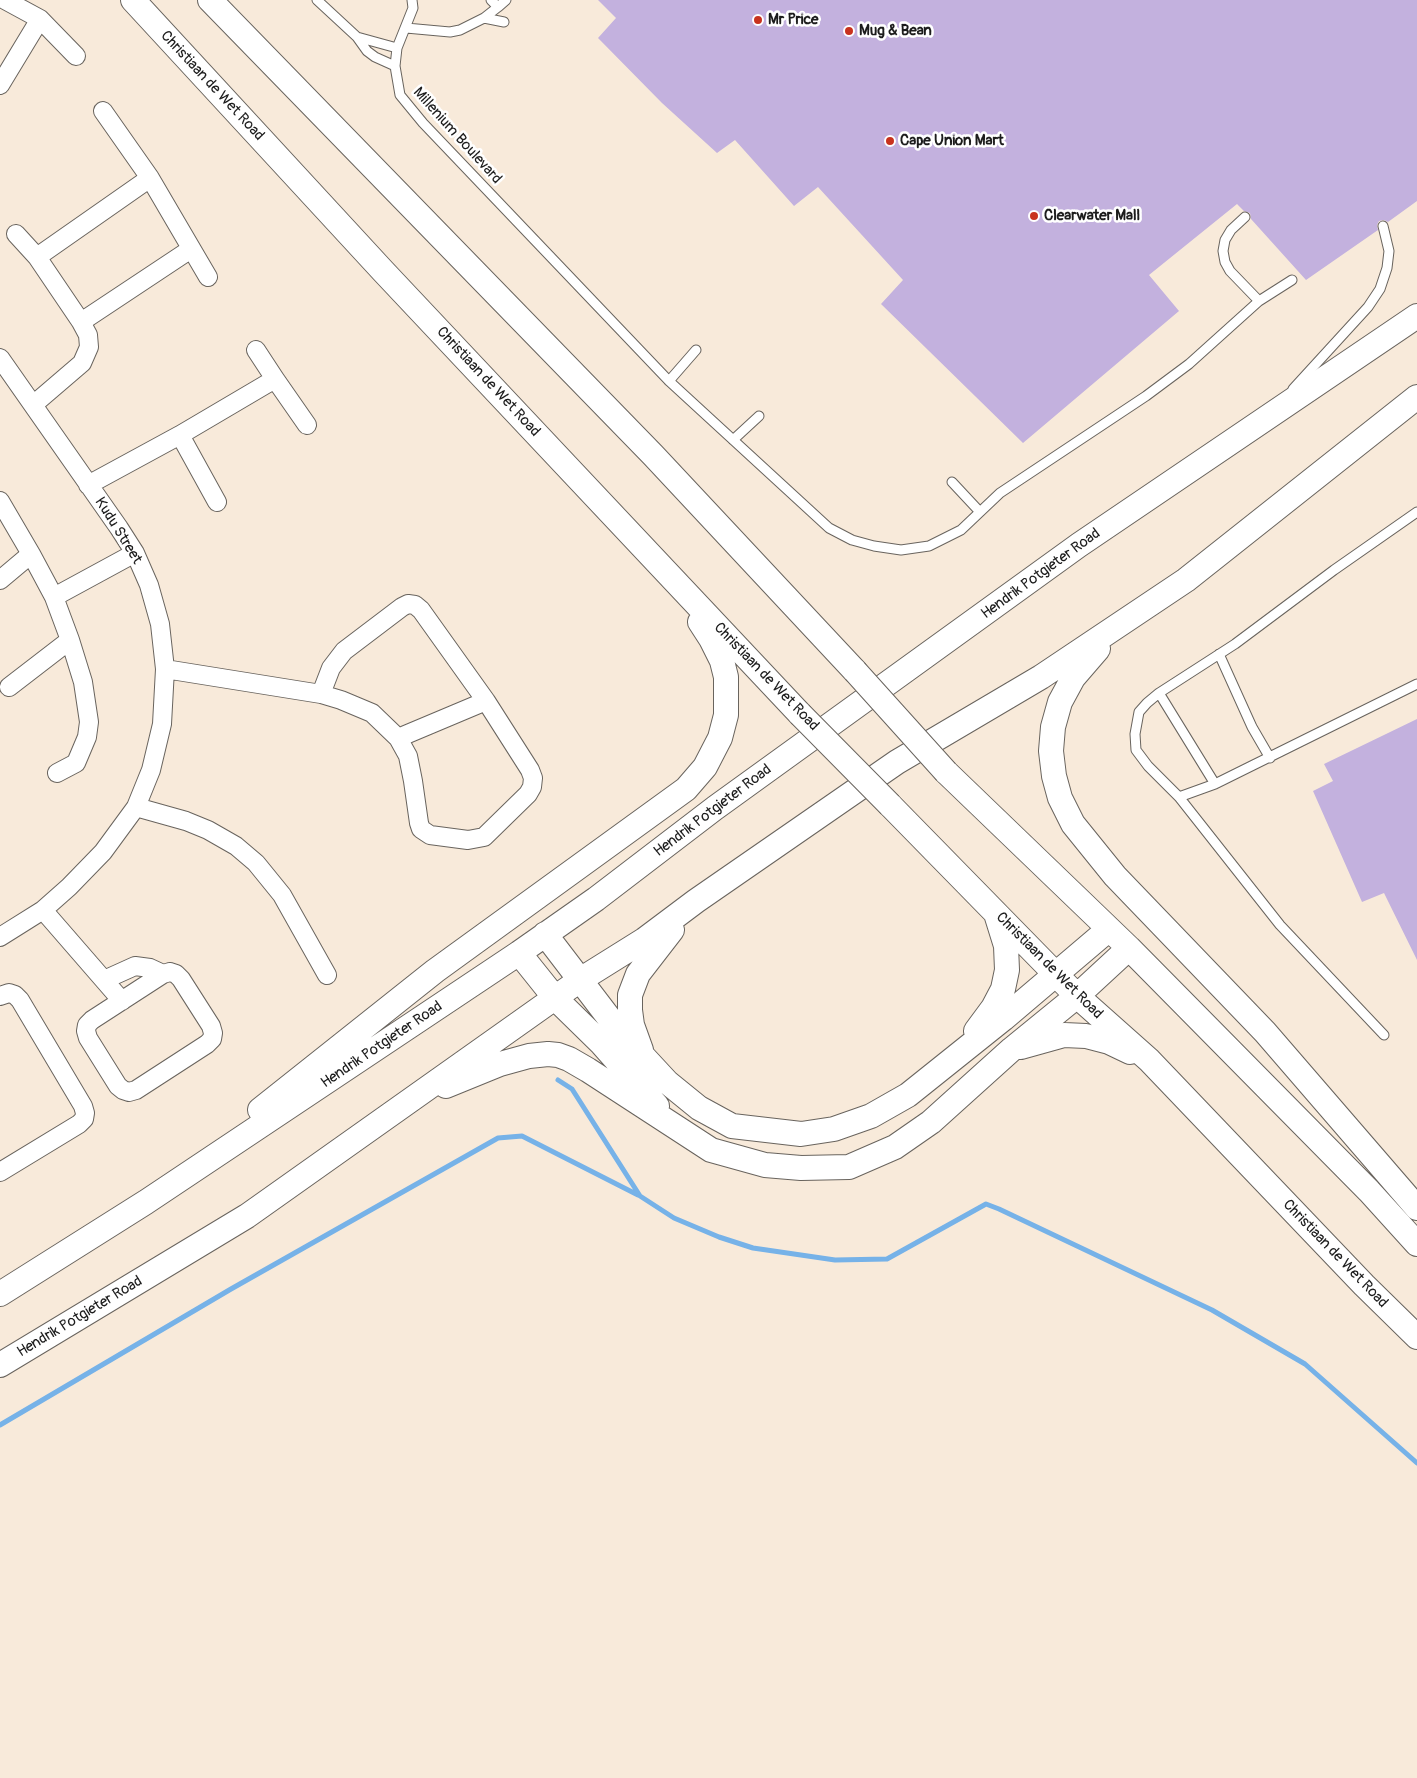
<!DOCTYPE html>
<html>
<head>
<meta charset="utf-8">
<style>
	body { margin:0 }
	canvas { display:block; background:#f8eada }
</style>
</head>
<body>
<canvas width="1417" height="1778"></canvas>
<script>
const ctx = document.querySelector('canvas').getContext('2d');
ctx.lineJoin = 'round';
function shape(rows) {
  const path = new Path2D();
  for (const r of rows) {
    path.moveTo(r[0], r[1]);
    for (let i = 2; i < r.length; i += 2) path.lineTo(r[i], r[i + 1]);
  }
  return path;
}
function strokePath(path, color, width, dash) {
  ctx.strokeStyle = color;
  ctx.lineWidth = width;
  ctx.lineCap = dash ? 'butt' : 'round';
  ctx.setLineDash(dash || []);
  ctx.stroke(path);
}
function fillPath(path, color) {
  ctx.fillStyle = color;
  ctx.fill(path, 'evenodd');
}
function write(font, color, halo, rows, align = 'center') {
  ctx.font = font + ' Pangolin,sans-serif';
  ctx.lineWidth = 5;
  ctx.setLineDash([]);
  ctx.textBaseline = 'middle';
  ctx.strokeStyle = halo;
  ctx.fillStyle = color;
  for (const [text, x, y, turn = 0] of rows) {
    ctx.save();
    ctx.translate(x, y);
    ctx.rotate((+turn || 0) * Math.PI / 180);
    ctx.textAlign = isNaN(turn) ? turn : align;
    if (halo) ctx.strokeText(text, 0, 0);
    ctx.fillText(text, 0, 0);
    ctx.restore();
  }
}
const stream = shape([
	[558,1080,572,1089,640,1196,674,1218,719,1237,753,1248,835,1260,887,1259,986,1204,999,1209,1212,1310,1305,1364,1417,1463],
	[0,1425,231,1289,498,1138,522,1136,638,1195]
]);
const building = shape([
	[598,0,1417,0,1417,201,1388,222,1384,220,1379,221,1377,225,1378,230,1306,280,1251,219,1250,213,1244,211,1237,204,1149,275,1179,311,1023,443,881,304,903,280,818,187,794,206,735,140,717,153,662,103,598,38,616,18],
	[1417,719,1417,960,1384,893,1362,902,1313,791,1333,781,1324,764]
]);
const lane = shape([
	[317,0,357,37,367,51,375,57,395,66],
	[412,0,413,8,397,48,395,66,400,95,423,123,669,381,829,528,852,540,874,546,901,550,929,546,961,530,1000,493,1146,396,1189,364,1259,301,1292,280],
	[498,7,506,0],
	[484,18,498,7,491,0],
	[406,28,450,32,460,30,484,18,504,22],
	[357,37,397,48],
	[1245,217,1231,230,1225,240,1223,251,1225,262,1230,271,1259,301],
	[669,381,696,350],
	[1293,389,1368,307,1380,289,1387,268,1389,251,1383,226],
	[733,440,759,416],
	[952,482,980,512],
	[1219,654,1252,727,1270,758],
	[1159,693,1215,784],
	[1179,797,1215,784,1417,684],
	[1384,1035,1280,925,1179,797,1148,766,1136,750,1135,734,1139,712,1147,703,1159,693,1235,644,1334,570,1417,512]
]);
const street = shape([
	[5,0,40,19,76,56],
	[0,85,40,19],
	[150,178,208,277],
	[16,234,37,257,81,322,88,335,89,347,82,363,33,405],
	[37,257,150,178,103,111],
	[81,322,191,249],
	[0,358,119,528,135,553,149,585,160,624,165,669,162,724,151,770,136,807,103,852,69,887,43,910,0,937],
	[275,379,307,425],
	[180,435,217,502],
	[88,485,180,435,275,379,256,350],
	[0,501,31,554,54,597],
	[0,580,31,554],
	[165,669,321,694,341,700,372,713,398,738,408,756,413,781,419,823,421,829,430,835,468,840,484,837,528,794,532,787,533,778,530,770,486,701,421,610,415,605,408,604,402,607,344,651,331,668,321,694],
	[9,687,70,640],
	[398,738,486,701],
	[57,773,76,763,87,737,89,722,83,682,70,640,54,597,135,553],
	[136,807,186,821,208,830,236,846,256,863,282,895,327,975],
	[43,910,122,1001],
	[170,972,176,974,181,979,211,1026,213,1033,212,1039,207,1044,136,1090,129,1092,123,1090,118,1086,88,1038,86,1031,87,1025,92,1020,163,974,170,972],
	[104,980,135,966,150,968,163,974],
	[0,996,9,993,15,995,20,1000,83,1106,85,1113,84,1119,79,1124,0,1172]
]);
const secondary = shape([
	[133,0,383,271,800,714],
	[210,0,653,455,855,671],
	[1098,649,1073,678,1060,702,1053,727,1051,751,1054,776,1060,798,1073,824,1115,876,1265,1032,1417,1208],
	[946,772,1129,948,1369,1191,1417,1244],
	[890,805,1077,996,1149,1060,1364,1285,1417,1337],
	[545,934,616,1027,667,1082,699,1108,732,1126,801,1134,834,1129,871,1116,908,1095,1003,1019,1109,929],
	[519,953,555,998,602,1044,657,1106],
	[976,1031,993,1008,1003,989,1007,970,1006,946,997,917],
	[1021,1047,1064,1035,1086,1036,1109,1042,1130,1052],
	[641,1050,632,1025,630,1010,630,995,638,974,672,930],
	[446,1086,500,1064,529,1056,548,1054,558,1055,569,1059,588,1070,711,1150,765,1165,801,1168,849,1167,895,1147,931,1122,1012,1049,1077,996,1129,948],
	[260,1110,435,971,686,789,705,767,720,738,726,715,726,677,722,661,711,639,700,622],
	[0,1294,146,1202,519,953,596,899,715,808,1079,545,1417,316],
	[0,1365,247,1216,580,980,644,940,696,901,897,762,1041,677,1186,580,1417,397]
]);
const secondaryBridge = shape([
	[855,671,946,772],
	[800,714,890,805]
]);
const markers = [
	[758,20,5,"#c8321e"],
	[849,31,5,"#c8321e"],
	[890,141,5,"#c8321e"],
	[1034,216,5,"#c8321e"]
];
const poiNames = [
	["Mr Price",768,20],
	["Mug & Bean",859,31],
	["Cape Union Mart",900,141],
	["Clearwater Mall",1044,216]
];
const streetNames = [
	["Christiaan de Wet Road",212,86,47],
	["Millenium Boulevard",457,136,48],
	["Christiaan de Wet Road",488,382,47],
	["Kudu Street",118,531,58],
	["Hendrik Potgieter Road",1041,574,-36],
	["Christiaan de Wet Road",766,677,46],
	["Hendrik Potgieter Road",713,811,-37],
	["Christiaan de Wet Road",1049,966,45],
	["Hendrik Potgieter Road",382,1045,-34],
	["Christiaan de Wet Road",1335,1254,46],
	["Hendrik Potgieter Road",80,1317,-31]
];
strokePath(stream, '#76b2e8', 5);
fillPath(building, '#c3b1de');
strokePath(lane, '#69645e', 11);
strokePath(street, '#69645e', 20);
strokePath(secondary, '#69645e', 26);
strokePath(lane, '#fff', 9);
strokePath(street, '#fff', 18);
strokePath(secondary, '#fff', 24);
strokePath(secondaryBridge, '#69645e', 26, []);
strokePath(secondaryBridge, '#fff', 24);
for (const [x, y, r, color] of markers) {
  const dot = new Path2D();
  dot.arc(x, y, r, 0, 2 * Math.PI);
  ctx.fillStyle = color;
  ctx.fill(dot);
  strokePath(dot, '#fff', 2);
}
write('bold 15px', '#1c1c1c', '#fff', poiNames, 'left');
write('15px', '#1c1c1c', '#fff', streetNames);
</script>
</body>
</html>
